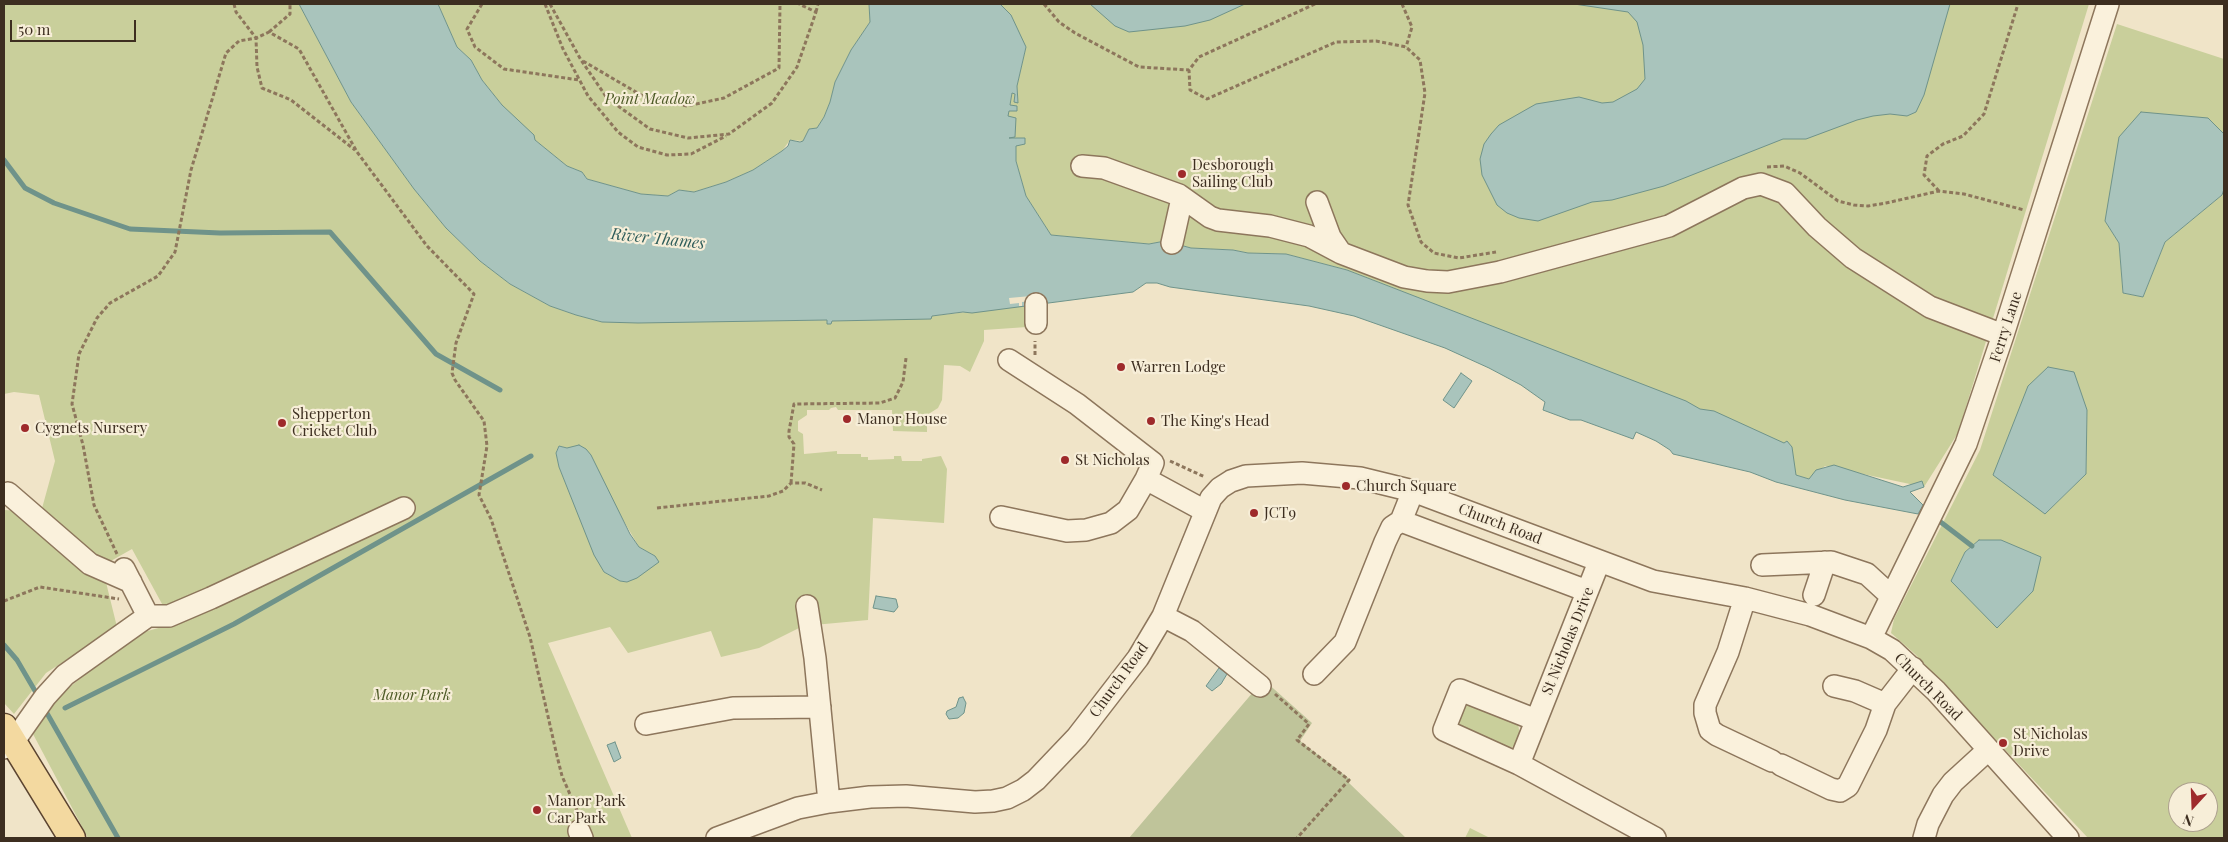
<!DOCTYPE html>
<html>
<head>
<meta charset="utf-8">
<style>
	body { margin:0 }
	#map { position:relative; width:2228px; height:842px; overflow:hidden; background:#f0e4c8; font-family:"Playfair Display",serif }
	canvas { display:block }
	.frame { position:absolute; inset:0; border:5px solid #3d2e20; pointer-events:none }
	.north { position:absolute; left:2168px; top:782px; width:50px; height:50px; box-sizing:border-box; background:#f7eed8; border:1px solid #ada18e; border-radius:50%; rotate:200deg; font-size:14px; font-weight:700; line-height:20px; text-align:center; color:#3d2e20 }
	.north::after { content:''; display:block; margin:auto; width:18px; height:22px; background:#9e2a2b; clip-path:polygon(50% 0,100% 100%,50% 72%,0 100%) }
	.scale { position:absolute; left:10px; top:20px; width:126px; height:22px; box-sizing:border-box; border:2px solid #3d2e20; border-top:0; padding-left:6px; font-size:15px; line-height:18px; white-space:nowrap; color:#3d2e20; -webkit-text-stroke:4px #f7eed8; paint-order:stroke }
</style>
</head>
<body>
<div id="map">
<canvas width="2228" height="842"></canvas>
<div class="frame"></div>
<div class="north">N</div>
<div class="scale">50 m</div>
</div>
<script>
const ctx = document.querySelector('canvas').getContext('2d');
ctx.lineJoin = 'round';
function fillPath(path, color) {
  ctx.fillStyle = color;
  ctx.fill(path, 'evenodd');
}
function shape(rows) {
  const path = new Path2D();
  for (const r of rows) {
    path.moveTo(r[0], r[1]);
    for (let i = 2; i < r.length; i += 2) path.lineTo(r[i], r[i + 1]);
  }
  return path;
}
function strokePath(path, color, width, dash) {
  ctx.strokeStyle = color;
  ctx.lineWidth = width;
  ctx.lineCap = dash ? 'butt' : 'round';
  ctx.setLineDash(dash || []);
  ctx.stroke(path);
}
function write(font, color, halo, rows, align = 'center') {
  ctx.font = font + ' "Playfair Display",serif';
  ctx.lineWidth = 4.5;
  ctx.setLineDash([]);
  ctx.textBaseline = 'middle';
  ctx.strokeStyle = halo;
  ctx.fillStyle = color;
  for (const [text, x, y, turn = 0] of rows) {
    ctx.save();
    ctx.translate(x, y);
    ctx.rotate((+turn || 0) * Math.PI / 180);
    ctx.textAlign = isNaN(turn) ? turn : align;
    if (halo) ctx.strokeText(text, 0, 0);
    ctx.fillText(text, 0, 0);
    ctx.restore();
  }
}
const green = shape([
	[4,4,299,4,351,102,414,189,446,228,480,261,510,284,550,306,576,315,602,322,827,320,831,324,832,321,932,316,1027,305,1027,327,984,330,984,341,970,372,960,366,944,365,942,400,938,408,927,415,927,432,893,431,892,410,838,410,836,407,831,408,829,410,807,410,807,415,798,421,798,431,803,434,804,454,837,451,837,454,861,454,861,457,868,457,868,460,894,459,894,456,901,456,902,461,922,461,922,459,941,456,947,469,944,523,873,518,868,620,803,626,759,648,721,657,711,631,628,653,610,627,548,643,632,838,88,838,33,734,61,694,116,650,144,632,173,624,132,549,102,566,117,627,46,673,14,714,4,703,4,510,41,512,55,461,39,395,14,392,4,394],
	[559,446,567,448,619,513,639,547,655,556,627,582,620,581,604,572,559,467,556,452],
	[438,4,869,4,870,22,851,50,835,82,830,102,824,117,817,128,809,129,803,141,790,140,782,151,753,170,726,182,694,192,679,190,668,196,641,194,587,179,582,172,567,166,535,140,502,105,482,80,471,60,457,47],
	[995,4,2089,4,1958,433,1924,487,1825,466,1809,479,1796,475,1539,345,1347,270,1286,254,1248,253,1233,250,1191,248,1165,241,1149,244,1051,235,1026,196,1016,161,1016,145,1009,138,1009,136,1015,137,1008,117,1008,111,1017,111,1017,106,1010,106,1012,93,1015,94,1018,102,1017,86,1026,47],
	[2117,24,2224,59,2224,134,2208,118,2105,221,2119,243,2123,293,2143,297,2165,242,2222,195,2224,189,2224,838,2088,838,1915,654,1891,633,1894,619,1980,450],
	[2087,410,2086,474,2045,514],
	[1979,540,1951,581,1965,552],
	[2178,792,2208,792,2208,822,2178,822],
	[1470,704,1518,724,1520,735,1516,745,1506,750,1459,729,1457,719,1461,709],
	[1470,828,1490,838,1465,838]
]);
const cemetery = shape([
	[1265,681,1312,723,1300,741,1351,780,1349,783,1406,838,1129,838,1254,691]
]);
const water = shape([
	[299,4,438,4,457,47,471,60,482,80,502,105,534,135,535,140,567,166,582,172,587,179,641,194,668,196,679,190,694,192,726,182,753,170,782,151,788,146,790,140,800,142,803,141,809,129,817,128,824,117,830,102,835,82,851,50,870,22,869,4,1000,4,1011,15,1026,47,1017,86,1018,103,1014,102,1015,94,1012,93,1010,105,1017,106,1017,111,1009,111,1008,116,1016,118,1015,137,1009,138,1025,138,1025,144,1016,146,1016,161,1026,196,1051,235,1149,244,1165,241,1191,248,1233,250,1248,253,1286,254,1347,270,1686,401,1700,409,1714,411,1784,443,1787,441,1792,447,1796,475,1809,479,1816,470,1834,465,1903,487,1922,481,1924,487,1910,492,1923,505,1918,514,1845,500,1776,482,1750,472,1673,454,1670,450,1656,441,1636,432,1633,439,1581,420,1570,420,1543,410,1545,402,1521,385,1489,368,1445,348,1354,316,1309,306,1170,287,1157,283,1146,283,1133,292,972,313,963,312,932,316,931,319,832,321,831,324,827,324,827,320,638,323,602,322,576,315,550,306,510,284,480,261,446,228,414,189,351,102,299,4],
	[1090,4,1245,4,1210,20,1185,26,1129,32,1115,26,1090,4],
	[1574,4,1950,4,1924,95,1916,112,1907,116,1890,114,1873,116,1857,120,1806,139,1783,139,1664,186,1612,200,1592,202,1538,221,1519,218,1507,213,1497,205,1482,175,1480,159,1484,144,1491,134,1499,125,1536,104,1579,97,1602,103,1613,102,1637,89,1645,79,1643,45,1637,22,1628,12,1574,4],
	[2141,112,2208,118,2224,134,2224,189,2222,195,2165,242,2143,297,2123,293,2119,243,2105,221,2119,137,2141,112],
	[2048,367,2074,372,2087,410,2086,474,2045,514,1993,475,2028,386,2048,367],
	[1461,373,1472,381,1454,408,1443,400,1461,373],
	[579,445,586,449,591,455,630,534,639,547,655,556,659,562,637,578,627,582,620,581,604,572,594,555,559,467,556,453,559,446,567,448,579,445],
	[1979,540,2001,540,2041,557,2033,591,1997,628,1951,581,1965,552,1979,540],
	[876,596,896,599,898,607,894,612,873,608,876,596],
	[1219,668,1227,674,1221,684,1212,691,1206,686,1219,668],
	[963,697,966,703,964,713,958,718,949,719,946,714,947,711,956,707,959,698,963,697],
	[615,742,621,758,614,762,607,745,615,742]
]);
const pier = shape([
	[1031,296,1032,301,1022,302,1022,306,1019,306,1019,303,1010,304,1009,298]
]);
const stream = shape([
	[4,160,25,188,54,203,130,229,220,233,330,232,436,354,500,390],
	[1938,520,1972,546],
	[4,645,17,660,38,696],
	[44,708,118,838],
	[65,708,234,624,531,456]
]);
const path = shape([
	[234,4,236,12,256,38,257,67,262,88,291,100,355,150],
	[482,4,467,29,475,47,504,69,579,80],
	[545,4,563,49,588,96,618,132,638,147,667,155,691,154,726,136],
	[550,4,581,60,607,98,650,129,688,138,729,134,772,103,797,67,816,12,799,4],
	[1044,4,1059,22,1075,33,1139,67,1189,70],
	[1315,4,1199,57,1189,70,1190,90,1207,99,1336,42,1376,41,1406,47,1420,60,1425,93,1408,205,1421,242,1434,253,1459,258,1496,252],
	[1402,4,1412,27,1406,47],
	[816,12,818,4],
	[269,32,290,14,290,4],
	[583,61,641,95,687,106,724,98,779,68,780,4],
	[1767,167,1784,166,1800,173,1838,201,1854,205,1868,206,1886,203,1939,191,1964,194,2024,210],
	[1939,191,1924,175,1927,156,1943,144,1963,136,1984,114,2018,4],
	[1035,355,1035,341],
	[1170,461,1205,477],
	[791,483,794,444,789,437,789,431,794,404,880,403,895,398,903,382,906,358],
	[657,508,769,496,783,491,791,483,805,483,822,490],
	[117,554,94,505,83,445,72,404,79,354,97,318,110,303,158,276,175,252,191,170,226,53,239,41,256,38,269,32,299,49,357,152,427,246,474,294,456,343,452,373,455,380,484,421,487,446,479,495,491,519,530,637,557,756,562,776,579,815],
	[4,601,40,587,119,599],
	[1275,694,1309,724,1297,740,1349,780,1297,838]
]);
const minor = shape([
	[1082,166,1104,168,1179,195,1210,217,1218,220,1270,226,1309,236,1341,253,1404,277,1427,281,1448,282,1500,272,1669,226,1743,188,1761,184,1785,193,1817,227,1853,258,1930,307,2003,335],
	[1317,202,1330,237,1341,253],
	[1172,243,1182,198],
	[1036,323,1036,304],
	[1009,360,1077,404,1153,463,1146,479,1205,511],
	[1413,491,1401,521,1587,591],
	[8,493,90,564,131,582],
	[1001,517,1067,531,1086,530,1111,523,1128,510,1146,479],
	[1762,565,1831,562,1867,574,1891,596],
	[124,569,148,616],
	[1814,595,1825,562],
	[1745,598,1728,652,1705,705,1705,713,1710,730,1717,735,1772,761],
	[807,606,815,658,829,802],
	[1163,616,1192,631,1260,686],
	[1871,638,1966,444,2003,335,2108,4],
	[1314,674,1345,642,1385,542,1392,527,1401,521],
	[1834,686,1855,691,1885,704,1913,668],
	[1536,720,1460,690,1444,730,1519,764,1655,838],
	[646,724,733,708,820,707],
	[4,748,14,741,45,697,65,675,148,616,169,616,211,598,404,508],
	[1519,764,1599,562],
	[1781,765,1831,789,1840,791,1848,786,1876,730,1885,704],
	[579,831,582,838],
	[717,838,798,808,829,802,870,797,906,796,975,802,993,801,1007,798,1023,790,1036,780,1077,737,1138,658,1163,616,1211,498,1220,488,1231,481,1246,476,1302,473,1360,478,1413,491,1653,581,1745,598,1810,615,1871,638,1892,650,1936,691,2068,838],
	[1924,838,1928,824,1943,795,1953,782,1988,750]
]);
const major = shape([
	[4,727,72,838]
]);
const markers = [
	[1182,174,5,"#9e2a2b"],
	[1121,367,5,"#9e2a2b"],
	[847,419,5,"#9e2a2b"],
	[1151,421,5,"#9e2a2b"],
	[282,423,5,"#9e2a2b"],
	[25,428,5,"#9e2a2b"],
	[1065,460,5,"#9e2a2b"],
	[1346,486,5,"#9e2a2b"],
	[1254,513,5,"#9e2a2b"],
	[2003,743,5,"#9e2a2b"],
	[537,810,5,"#9e2a2b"]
];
const parkNames = [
	["Point Meadow",650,99],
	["Manor Park",412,695]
];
const poiNames = [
	["Desborough",1192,165],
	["Sailing Club",1192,182],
	["Warren Lodge",1131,367],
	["Shepperton",292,414],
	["Cricket Club",292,431],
	["Manor House",857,419],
	["The King's Head",1161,421],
	["Cygnets Nursery",35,428],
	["St Nicholas",1075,460],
	["Church Square",1356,486],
	["JCT9",1264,513],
	["St Nicholas",2013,734],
	["Drive",2013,751],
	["Manor Park",547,801],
	["Car Park",547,818]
];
const streetNames = [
	["Ferry Lane",2006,327,-72],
	["Church Road",1500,524,21],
	["St Nicholas Drive",1568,641,-68],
	["Church Road",1119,680,-54],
	["Church Road",1928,687,45]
];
const waterNames = [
	["River Thames",658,239,6]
];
fillPath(green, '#c9cf9b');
fillPath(cemetery, '#bfc49a');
fillPath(water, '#a9c4bc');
strokePath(water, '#6f938a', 1);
fillPath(pier, '#f0e4c8');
strokePath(stream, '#6f938a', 5);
strokePath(minor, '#8d765c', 24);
strokePath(major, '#5b4430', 29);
strokePath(path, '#8d765c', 3, [4, 2.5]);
strokePath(minor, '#faf1dc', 21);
strokePath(major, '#f3d9a0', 26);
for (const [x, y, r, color] of markers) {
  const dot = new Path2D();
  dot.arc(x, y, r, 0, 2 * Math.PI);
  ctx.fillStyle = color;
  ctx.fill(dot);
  strokePath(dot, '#f7eed8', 2);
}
write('italic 15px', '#4d5a26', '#f7eed8', parkNames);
write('15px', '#3d2e20', '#f7eed8', poiNames, 'left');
write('15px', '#3d2e20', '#f7eed8', streetNames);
write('italic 16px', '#2f5d5a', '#f7eed8', waterNames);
</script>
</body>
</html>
